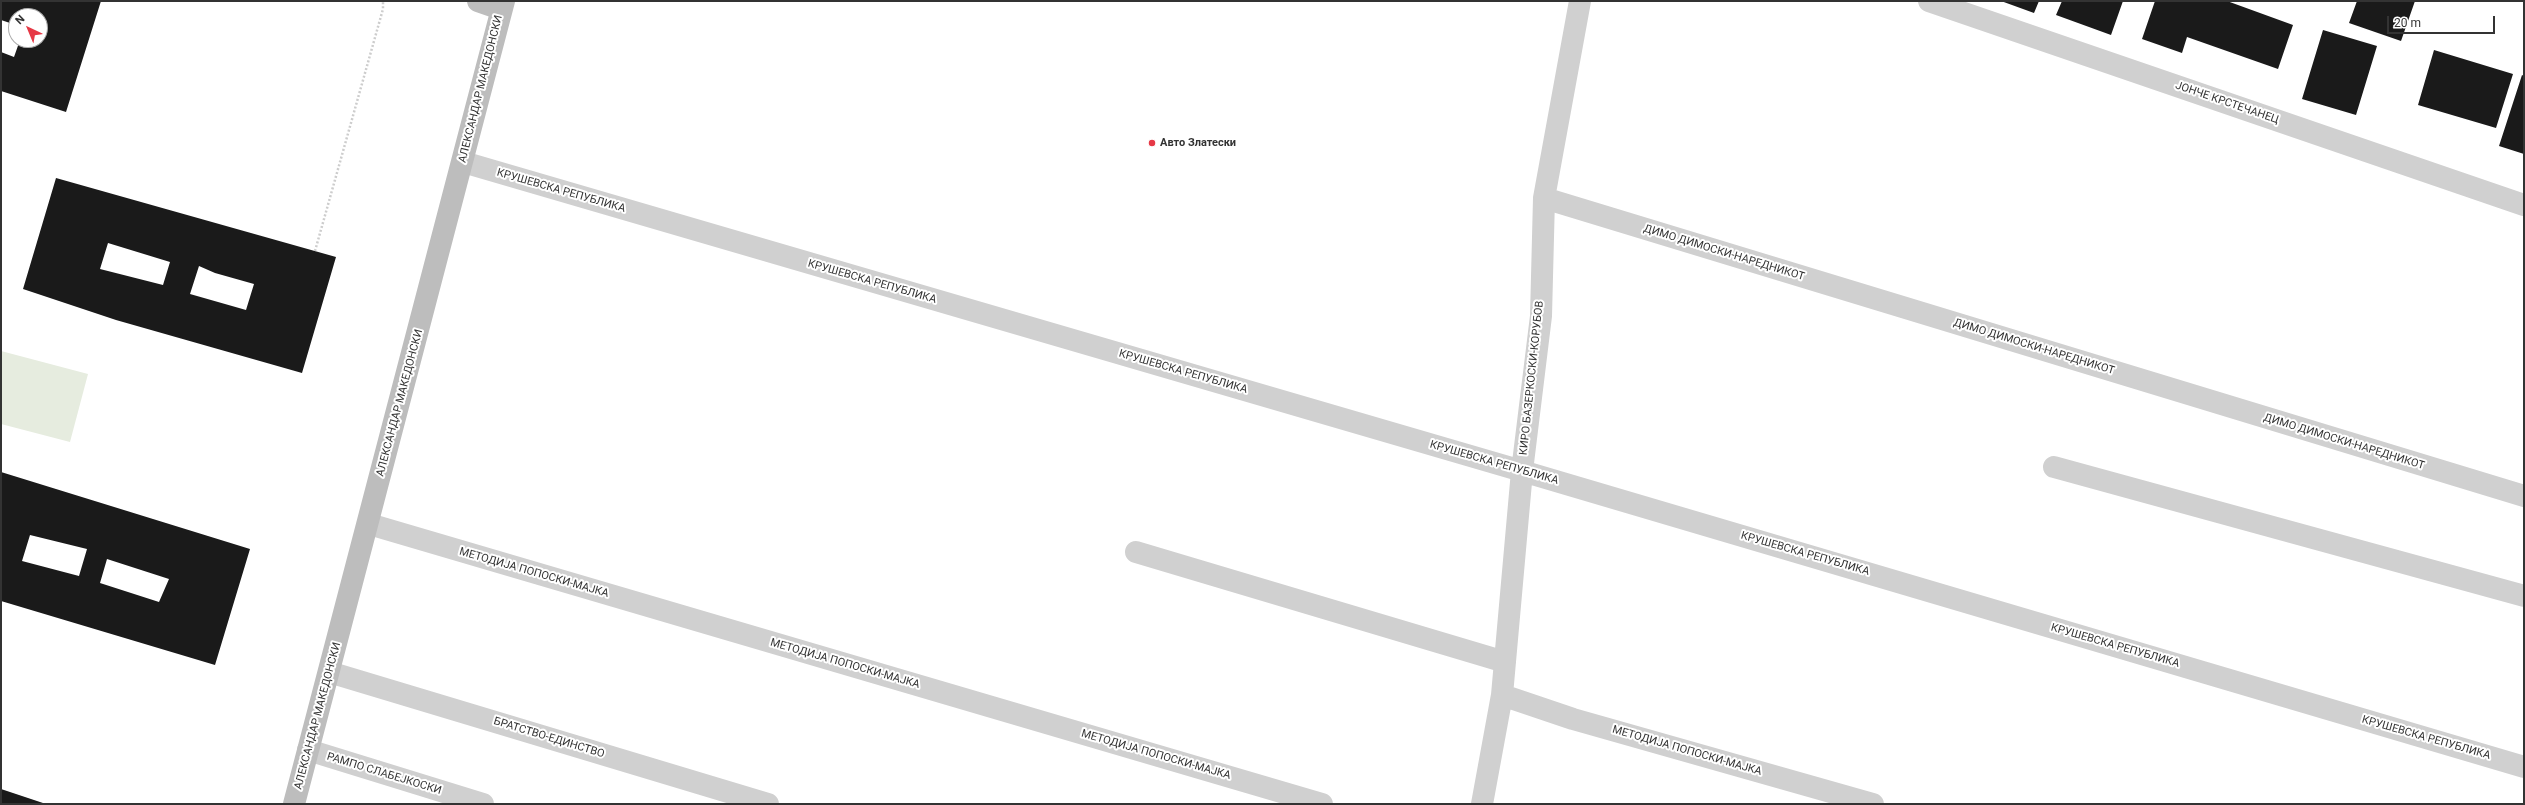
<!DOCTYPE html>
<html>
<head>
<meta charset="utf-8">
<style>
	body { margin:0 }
	#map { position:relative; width:2525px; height:805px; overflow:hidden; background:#fff; font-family:Roboto,sans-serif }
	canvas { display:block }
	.frame { position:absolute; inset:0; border:2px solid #333; pointer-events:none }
	.north { position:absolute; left:8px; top:8px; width:40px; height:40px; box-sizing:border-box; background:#fff; border:1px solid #adadad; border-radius:50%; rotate:316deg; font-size:11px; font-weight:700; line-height:16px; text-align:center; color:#333 }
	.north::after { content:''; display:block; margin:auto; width:14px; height:18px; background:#e63946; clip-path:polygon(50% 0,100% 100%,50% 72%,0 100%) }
	.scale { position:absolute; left:2387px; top:16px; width:108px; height:18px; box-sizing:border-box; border:2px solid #333; border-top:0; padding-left:5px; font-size:12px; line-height:14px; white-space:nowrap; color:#333; -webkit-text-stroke:3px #fff; paint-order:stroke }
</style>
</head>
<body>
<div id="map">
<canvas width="2525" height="805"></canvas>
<div class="frame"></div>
<div class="north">N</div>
<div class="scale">20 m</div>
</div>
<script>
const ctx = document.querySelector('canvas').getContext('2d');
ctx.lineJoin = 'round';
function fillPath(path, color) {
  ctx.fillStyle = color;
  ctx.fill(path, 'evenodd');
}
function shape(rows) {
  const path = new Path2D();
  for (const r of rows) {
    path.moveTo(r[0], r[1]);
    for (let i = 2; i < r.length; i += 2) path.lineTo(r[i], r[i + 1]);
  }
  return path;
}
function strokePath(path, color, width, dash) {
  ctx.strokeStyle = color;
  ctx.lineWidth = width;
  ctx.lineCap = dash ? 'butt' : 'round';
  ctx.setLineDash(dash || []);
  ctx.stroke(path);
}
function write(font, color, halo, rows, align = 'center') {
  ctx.font = font + ' Roboto,sans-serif';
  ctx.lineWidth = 4;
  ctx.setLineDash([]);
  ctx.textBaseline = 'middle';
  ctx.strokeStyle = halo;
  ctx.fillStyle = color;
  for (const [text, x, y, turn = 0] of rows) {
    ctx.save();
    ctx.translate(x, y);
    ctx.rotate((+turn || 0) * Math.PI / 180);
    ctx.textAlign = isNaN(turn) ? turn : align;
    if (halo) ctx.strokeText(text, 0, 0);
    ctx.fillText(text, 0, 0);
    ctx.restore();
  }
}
const green = shape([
	[1,351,88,374,70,442,1,424]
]);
const building = shape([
	[1,1,101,1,66,112,1,91,1,52,14,57,20,40,40,40,40,16,16,16,16,25,1,20],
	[2001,1,2039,1,2034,13],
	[2062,1,2123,1,2111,35,2056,15],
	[2155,1,2227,1,2293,25,2278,69,2187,37,2182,53,2142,39],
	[2357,1,2415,1,2401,41,2349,23],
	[2323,30,2377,46,2356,115,2302,99],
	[2434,50,2513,74,2496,128,2418,105],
	[2522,75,2524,76,2524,154,2499,146],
	[56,178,336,257,302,373,116,320,23,289],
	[108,243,170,262,163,285,100,269],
	[199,266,215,273,254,284,246,310,190,294],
	[1,472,250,549,215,665,1,601],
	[30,535,87,549,79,576,22,561],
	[107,559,169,579,159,602,100,583],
	[1,789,43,803,42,804,1,804]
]);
const path = shape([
	[315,251,383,9,383,1]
]);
const street = shape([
	[1929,1,2524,205],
	[463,162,1522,471,2524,767],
	[1544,198,2524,496],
	[2054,467,2524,596],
	[369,524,1322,804],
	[1136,552,1505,662],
	[329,672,768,804],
	[1502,695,1573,719,1873,804],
	[308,750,483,804],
	[1482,804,1502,695,1522,471,1541,316,1544,198,1580,1]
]);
const secondary = shape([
	[478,1,501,9],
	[294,804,504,1]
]);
const markers = [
	[1152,143,4,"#e63946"]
];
const streetNames = [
	["АЛЕКСАНДАР МАКЕДОНСКИ",481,89,-76],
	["ЈОНЧЕ КРСТЕЧАНЕЦ",2227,103,19],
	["КРУШЕВСКА РЕПУБЛИКА",561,191,16],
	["ДИМО ДИМОСКИ-НАРЕДНИКОТ",1724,253,17],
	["КРУШЕВСКА РЕПУБЛИКА",872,282,16],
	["ДИМО ДИМОСКИ-НАРЕДНИКОТ",2034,347,17],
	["КРУШЕВСКА РЕПУБЛИКА",1183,372,16],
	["КИРО БАЗЕРКОСКИ-КОРУБОВ",1532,378,-84],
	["АЛЕКСАНДАР МАКЕДОНСКИ",400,403,-75],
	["ДИМО ДИМОСКИ-НАРЕДНИКОТ",2344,442,17],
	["КРУШЕВСКА РЕПУБЛИКА",1494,463,16],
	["КРУШЕВСКА РЕПУБЛИКА",1805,554,16],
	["МЕТОДИЈА ПОПОСКИ-МАЈКА",534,573,16],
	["КРУШЕВСКА РЕПУБЛИКА",2115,646,16],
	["МЕТОДИЈА ПОПОСКИ-МАЈКА",845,664,16],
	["АЛЕКСАНДАР МАКЕДОНСКИ",318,716,-75],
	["БРАТСТВО-ЕДИНСТВО",549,738,17],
	["КРУШЕВСКА РЕПУБЛИКА",2426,738,16],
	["МЕТОДИЈА ПОПОСКИ-МАЈКА",1687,751,16],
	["МЕТОДИЈА ПОПОСКИ-МАЈКА",1156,755,16],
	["РАМПО СЛАБЕЈКОСКИ",384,774,17]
];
const poiNames = [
	["Авто Златески",1160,143]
];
fillPath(green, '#e6ecdf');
fillPath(building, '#1a1a1a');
strokePath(path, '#cdcdcd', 2.5, [2, 2]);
strokePath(street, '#d0d0d0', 22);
strokePath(secondary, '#bdbdbd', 22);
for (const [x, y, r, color] of markers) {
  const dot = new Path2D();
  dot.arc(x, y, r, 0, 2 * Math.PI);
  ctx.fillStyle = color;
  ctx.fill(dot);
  strokePath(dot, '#fff', 1.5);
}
write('11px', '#333', '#fff', streetNames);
write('bold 11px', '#333', '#fff', poiNames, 'left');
</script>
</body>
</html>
